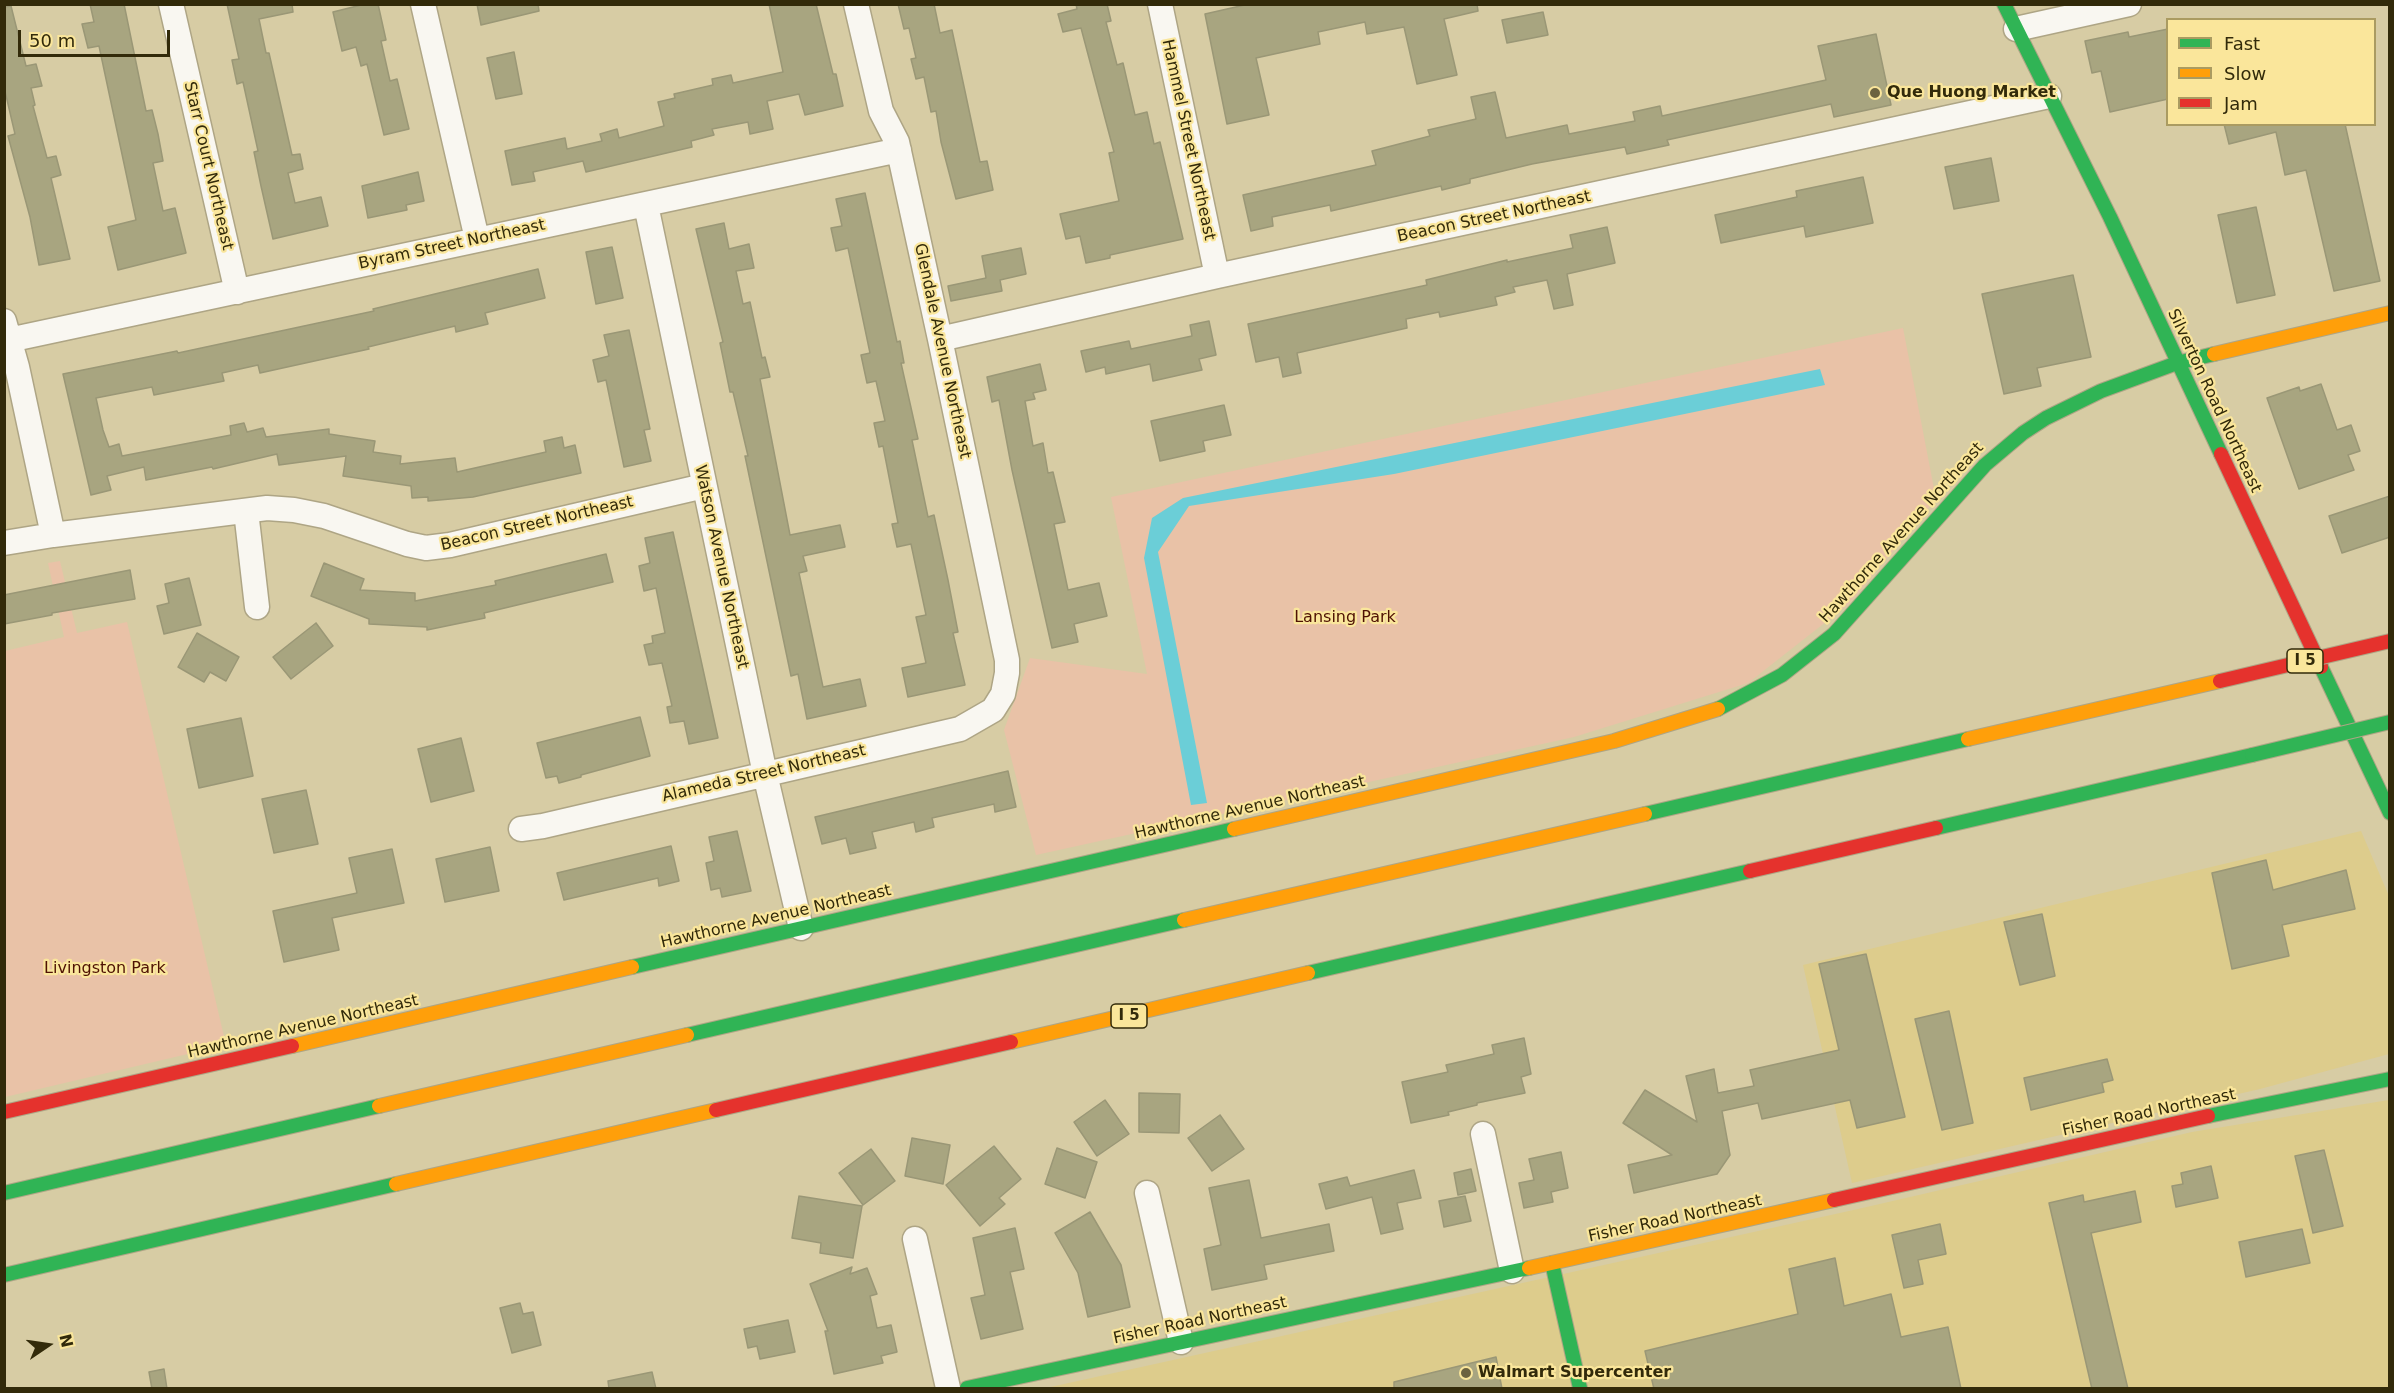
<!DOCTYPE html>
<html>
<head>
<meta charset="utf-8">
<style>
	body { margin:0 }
	#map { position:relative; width:2394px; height:1393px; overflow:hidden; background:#d7cca4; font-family:"DejaVu Sans",sans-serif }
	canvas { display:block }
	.frame { position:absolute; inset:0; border:6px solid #322a0a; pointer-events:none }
	.legend { position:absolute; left:2166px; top:18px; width:210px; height:108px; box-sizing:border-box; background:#fae69b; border:2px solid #aa9b61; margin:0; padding:8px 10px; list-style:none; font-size:18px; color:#322a0a }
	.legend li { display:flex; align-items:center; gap:12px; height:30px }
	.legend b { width:30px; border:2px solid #aa9b61 }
	.north { position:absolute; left:18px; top:1315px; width:60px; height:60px; -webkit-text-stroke:4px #fae69b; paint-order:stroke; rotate:77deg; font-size:16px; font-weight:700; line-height:24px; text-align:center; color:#322a0a }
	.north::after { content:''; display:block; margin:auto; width:21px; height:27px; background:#322a0a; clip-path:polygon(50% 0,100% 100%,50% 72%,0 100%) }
	.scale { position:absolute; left:18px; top:30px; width:152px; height:27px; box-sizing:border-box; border:3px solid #322a0a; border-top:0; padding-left:8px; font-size:18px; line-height:21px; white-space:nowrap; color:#322a0a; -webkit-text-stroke:4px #fae69b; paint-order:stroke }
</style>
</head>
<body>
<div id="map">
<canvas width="2394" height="1393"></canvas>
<div class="frame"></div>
<ul class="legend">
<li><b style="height:8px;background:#30b455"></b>Fast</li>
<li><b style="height:8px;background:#ff9f0a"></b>Slow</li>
<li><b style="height:8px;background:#e5322d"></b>Jam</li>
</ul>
<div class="north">N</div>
<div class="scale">50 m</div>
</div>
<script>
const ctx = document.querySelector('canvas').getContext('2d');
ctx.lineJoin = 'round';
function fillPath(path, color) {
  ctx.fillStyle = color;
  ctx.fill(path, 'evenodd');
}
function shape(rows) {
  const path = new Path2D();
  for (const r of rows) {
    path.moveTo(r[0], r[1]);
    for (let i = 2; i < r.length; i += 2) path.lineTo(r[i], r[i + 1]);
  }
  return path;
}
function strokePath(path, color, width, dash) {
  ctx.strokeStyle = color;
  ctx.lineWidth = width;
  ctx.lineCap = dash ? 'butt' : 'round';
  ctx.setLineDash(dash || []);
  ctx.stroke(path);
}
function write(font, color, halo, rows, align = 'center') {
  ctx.font = font + ' "DejaVu Sans",sans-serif';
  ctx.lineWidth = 4.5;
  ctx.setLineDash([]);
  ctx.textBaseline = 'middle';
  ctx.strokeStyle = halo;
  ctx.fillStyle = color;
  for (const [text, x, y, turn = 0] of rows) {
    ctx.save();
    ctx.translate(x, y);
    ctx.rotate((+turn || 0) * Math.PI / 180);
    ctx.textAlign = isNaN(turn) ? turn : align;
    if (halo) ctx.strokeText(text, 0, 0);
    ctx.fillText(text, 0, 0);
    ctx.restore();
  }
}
const built = shape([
	[2361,831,2389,896,2389,1054,2260,1089,1852,1183,1803,965],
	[2389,1100,2389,1388,1046,1388,1858,1209,2192,1132]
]);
const green = shape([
	[1903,328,1936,499,1850,603,1748,683,1574,737,1036,855,1004,730,1030,658,1147,674,1111,497],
	[60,561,77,633,127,622,226,1045,5,1097,5,651,64,637,48,563]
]);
const water = shape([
	[1820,369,1825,385,1394,474,1189,506,1158,552,1207,803,1191,805,1144,558,1152,518,1183,498]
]);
const building = shape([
	[90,4,124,4,146,111,152,110,158,134,163,161,153,163,163,211,175,208,186,253,118,270,108,227,136,220,99,46,88,48,82,24,94,22,90,4],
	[227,4,292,4,293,12,259,19,266,53,269,53,292,155,300,154,303,169,288,173,295,203,321,197,328,226,273,239,261,186,254,152,258,151,243,82,237,84,232,60,239,59,227,4],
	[365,4,378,4,386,40,381,41,390,81,397,79,409,129,384,135,367,64,361,66,356,47,342,51,333,12,365,4],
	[477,4,538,4,539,11,481,25,477,4],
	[769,4,816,4,833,74,836,74,843,106,805,115,799,94,767,101,773,129,750,134,748,122,712,129,714,135,691,141,692,147,586,172,583,161,533,172,535,181,512,185,505,151,565,138,567,149,602,141,600,134,617,129,619,138,664,126,658,102,675,98,674,94,713,85,712,79,731,75,733,83,783,72,769,4],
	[898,4,934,4,940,33,952,30,980,162,987,161,993,190,956,199,941,142,936,111,931,112,924,77,916,79,911,59,916,58,909,28,904,29,898,4],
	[1076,4,1107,4,1111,21,1106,22,1117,65,1123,63,1135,115,1147,112,1154,144,1160,142,1183,239,1110,255,1110,258,1086,263,1080,236,1066,239,1060,214,1119,201,1109,153,1114,152,1081,28,1063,32,1058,14,1077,9,1076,4],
	[1249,4,1477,4,1478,11,1444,19,1457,75,1417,84,1404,27,1367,34,1365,22,1318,32,1320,44,1256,58,1269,115,1227,124,1205,14,1249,4],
	[11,6,26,66,36,64,42,86,31,88,35,105,33,106,47,158,56,156,61,175,51,178,70,259,39,265,30,217,8,136,15,134,4,87,4,7,11,6],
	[1543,12,1548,35,1507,43,1502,20,1543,12],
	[2168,29,2168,99,2110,112,2101,71,2092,73,2085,41,2128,32,2129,37,2168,29],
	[1876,34,1891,105,1834,117,1831,104,1667,140,1669,145,1627,154,1625,147,1532,164,1470,179,1470,183,1442,190,1441,186,1331,211,1330,205,1272,217,1273,226,1251,231,1243,195,1376,165,1372,151,1430,136,1428,130,1476,119,1471,97,1495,92,1506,138,1567,125,1569,134,1635,121,1633,112,1660,106,1662,116,1826,80,1818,46,1876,34],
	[514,52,522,94,496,99,487,58,514,52],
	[2224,124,2345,124,2380,281,2334,291,2306,170,2285,175,2276,132,2229,144,2224,124],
	[1991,158,1999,201,1954,209,1945,167,1991,158],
	[418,172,424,201,406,205,407,210,368,218,362,186,418,172],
	[1863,177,1873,223,1806,237,1804,226,1721,243,1715,215,1797,197,1796,191,1863,177],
	[865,193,897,342,900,341,904,363,901,363,918,439,912,440,928,517,934,515,948,580,958,632,953,633,965,685,908,697,902,668,926,663,916,617,926,615,911,544,897,547,892,524,898,523,883,446,879,447,874,423,885,421,876,381,867,383,861,355,870,353,848,248,836,251,831,228,842,226,836,199,865,193],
	[2256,207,2275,295,2237,303,2218,215,2256,207],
	[724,223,729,249,749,244,754,268,736,271,743,304,750,302,762,358,765,357,770,377,760,379,790,535,840,525,845,547,803,556,807,571,799,573,823,687,860,679,866,706,807,719,798,674,791,676,745,456,748,456,733,392,730,392,720,343,723,342,696,229,724,223],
	[1607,227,1615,263,1567,274,1573,305,1554,309,1547,280,1513,287,1515,292,1495,297,1497,305,1440,317,1439,312,1406,319,1407,328,1297,353,1301,373,1283,377,1279,357,1256,362,1248,324,1427,285,1426,280,1507,260,1507,262,1573,248,1570,235,1607,227],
	[612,247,623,298,596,304,586,252,612,247],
	[1021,248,1026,274,1000,280,1002,291,951,301,948,286,986,278,982,256,1021,248],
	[538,269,545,298,485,313,488,324,456,332,455,326,368,347,369,349,260,373,258,365,222,373,224,381,154,395,152,387,96,398,103,430,109,447,119,444,122,456,231,435,230,426,244,423,247,432,263,428,266,437,329,429,329,434,375,441,373,452,401,456,400,464,455,458,457,472,546,452,544,441,562,437,564,448,575,445,581,473,473,497,428,501,428,497,412,498,411,486,343,476,346,456,279,465,277,454,213,469,212,467,146,480,144,467,107,476,111,490,91,495,63,374,177,351,178,353,374,311,373,309,538,269],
	[2073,275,2091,357,2037,368,2041,386,2004,394,1982,294,2073,275],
	[1209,321,1216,355,1199,359,1202,370,1153,381,1150,364,1106,374,1105,367,1086,372,1081,351,1129,341,1131,349,1192,336,1190,325,1209,321],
	[629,330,650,429,644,430,651,461,624,467,606,380,598,382,593,360,609,356,604,335,629,330],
	[1040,364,1046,390,1033,393,1035,399,1025,401,1033,446,1043,443,1048,473,1053,472,1065,522,1054,524,1068,590,1099,583,1107,616,1074,624,1078,642,1052,648,1012,470,999,400,992,402,987,377,1040,364],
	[2321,384,2337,430,2351,425,2360,451,2348,455,2354,470,2299,489,2267,398,2299,387,2300,391,2321,384],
	[1224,405,1231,435,1203,441,1205,451,1160,461,1151,421,1224,405],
	[2390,496,2390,537,2342,553,2329,516,2390,496],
	[673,532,718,738,689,744,684,721,670,723,667,707,672,706,662,663,649,665,644,645,653,643,652,636,665,633,656,588,644,591,639,566,650,563,645,538,673,532],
	[606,554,613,582,484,613,485,618,427,630,427,627,369,624,369,619,311,596,324,563,364,579,360,590,415,593,415,601,496,585,495,581,606,554],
	[130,570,135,599,52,613,52,615,4,624,4,595,130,570],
	[189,578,201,625,164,634,157,606,169,603,165,584,189,578],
	[316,623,333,646,291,679,273,657,316,623],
	[197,633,239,657,226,681,210,672,204,682,178,667,197,633],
	[640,717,650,756,581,775,581,777,559,783,557,776,546,778,537,743,640,717],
	[241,718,253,776,199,788,187,729,241,718],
	[461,738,474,791,431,802,418,749,461,738],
	[1008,771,1016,807,995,812,994,804,932,818,934,827,916,832,914,822,872,832,876,848,850,854,846,838,822,844,815,817,1008,771],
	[306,790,318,844,274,853,262,799,306,790],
	[737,831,751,891,722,897,720,888,711,890,706,863,714,861,709,837,737,831],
	[671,846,679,881,659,886,658,878,564,900,557,873,671,846],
	[490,847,499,891,445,902,436,859,490,847],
	[392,849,404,903,332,918,339,950,284,962,273,911,357,893,349,858,392,849],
	[2266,860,2273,890,2346,870,2355,909,2282,925,2289,956,2232,969,2212,873,2266,860],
	[2042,914,2055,976,2020,985,2004,922,2042,914],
	[1866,954,1905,1117,1857,1128,1850,1100,1762,1119,1758,1103,1722,1111,1730,1155,1717,1174,1634,1193,1628,1165,1672,1155,1623,1123,1645,1090,1697,1122,1686,1076,1714,1069,1718,1093,1754,1086,1750,1070,1839,1050,1819,964,1866,954],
	[1949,1011,1973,1123,1942,1130,1915,1019,1949,1011],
	[1524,1038,1531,1074,1521,1077,1525,1093,1477,1103,1477,1105,1448,1112,1449,1115,1411,1123,1402,1082,1448,1072,1446,1065,1494,1054,1492,1045,1524,1038],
	[2107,1059,2113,1080,2102,1083,2104,1092,2031,1110,2024,1078,2107,1059],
	[1139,1093,1180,1094,1179,1133,1139,1132,1139,1093],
	[1105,1100,1129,1134,1097,1156,1074,1122,1105,1100],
	[1220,1115,1244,1149,1212,1171,1188,1138,1220,1115],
	[912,1138,950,1145,943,1184,905,1176,912,1138],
	[994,1146,1021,1179,999,1198,1005,1204,980,1226,946,1185,994,1146],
	[1057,1148,1097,1162,1085,1198,1045,1184,1057,1148],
	[871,1149,895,1181,863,1205,839,1173,871,1149],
	[2324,1150,2343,1226,2313,1233,2295,1156,2324,1150],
	[1561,1152,1568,1188,1551,1192,1553,1202,1524,1208,1519,1183,1534,1180,1529,1159,1561,1152],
	[2211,1166,2218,1198,2176,1207,2172,1186,2183,1184,2181,1173,2211,1166],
	[1471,1169,1476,1191,1458,1195,1454,1173,1471,1169],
	[1414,1170,1421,1198,1397,1203,1403,1229,1381,1234,1372,1197,1326,1209,1319,1184,1347,1177,1350,1186,1414,1170],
	[1249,1180,1261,1238,1329,1224,1334,1251,1264,1265,1267,1279,1212,1290,1204,1249,1221,1245,1209,1188,1249,1180],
	[2135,1191,2141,1222,2091,1233,2128,1389,2092,1389,2049,1203,2083,1195,2084,1202,2135,1191],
	[799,1196,862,1206,853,1258,820,1253,821,1243,792,1238,799,1196],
	[1465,1196,1471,1221,1444,1227,1439,1201,1465,1196],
	[1090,1212,1121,1265,1130,1307,1088,1317,1078,1273,1055,1233,1090,1212],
	[1940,1224,1946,1254,1918,1260,1923,1284,1904,1288,1892,1235,1940,1224],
	[1015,1228,1024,1269,1010,1272,1023,1329,981,1339,971,1298,985,1295,973,1238,1015,1228],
	[2302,1229,2310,1263,2246,1277,2239,1242,2302,1229],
	[1835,1258,1844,1306,1891,1294,1901,1337,1948,1327,1961,1389,1654,1389,1645,1351,1798,1314,1789,1269,1835,1258],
	[852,1267,850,1274,867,1268,877,1294,870,1296,877,1328,891,1325,897,1352,881,1356,883,1363,834,1374,825,1331,828,1331,810,1284,852,1267],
	[520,1303,523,1314,533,1312,541,1345,512,1353,500,1308,520,1303],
	[788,1320,795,1352,760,1359,757,1346,748,1348,744,1329,788,1320],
	[1496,1357,1502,1389,1394,1389,1394,1382,1496,1357],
	[164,1369,167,1389,152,1389,149,1372,164,1369],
	[652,1372,656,1389,609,1389,608,1381,652,1372]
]);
const street = shape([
	[171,4,237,292],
	[423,4,477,239],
	[1160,4,1217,276],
	[2016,29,2129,4],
	[646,205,765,774,801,928],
	[4,321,17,367,53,535],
	[940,339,1217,276,2049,96],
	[4,341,899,150],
	[246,511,257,607],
	[4,543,53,535,267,508,294,510,324,516,407,544,426,548,450,545,704,486],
	[521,829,543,826,960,729,993,710,1003,694,1007,673,1007,660,940,339,897,142,881,111,856,4],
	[1483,1134,1512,1271],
	[1147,1193,1181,1342],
	[915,1239,948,1388]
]);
const fast = shape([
	[2004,4,2110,217,2221,454],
	[2321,667,2390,813],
	[1718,709,1782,675,1834,634,1985,465,2023,433,2046,418,2101,391,2177,363,2214,354],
	[1645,814,1968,739],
	[1936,828,2252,755],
	[632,967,1234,829],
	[1308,973,1750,871],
	[687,1035,1184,920],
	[2208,1116,2390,1079],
	[4,1193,379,1106],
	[1552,1263,1580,1388],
	[4,1275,396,1184],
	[967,1388,1529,1268]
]);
const slow = shape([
	[2214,354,2390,313],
	[1968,739,2220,681],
	[1234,829,1614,741,1718,709],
	[1184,920,1645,814],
	[1011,1042,1308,973],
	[292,1046,632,967],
	[379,1106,687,1035],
	[396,1184,716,1110],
	[1529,1268,1834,1200]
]);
const jam = shape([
	[2221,454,2321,667],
	[1750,871,1936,828],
	[716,1110,1011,1042],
	[4,1112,292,1046],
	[1834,1200,2208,1116]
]);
const fastBridge = shape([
	[2252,755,2390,722]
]);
const jamBridge = shape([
	[2220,681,2390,641]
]);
const markers = [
	[1875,93,6,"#6c6340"],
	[1466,1373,6,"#6c6340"]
];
const shields = [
	[2305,661,36],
	[1129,1016,36]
];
const shieldNames = [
	["I 5",2305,661],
	["I 5",1129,1016]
];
const poiNames = [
	["Que Huong Market",1887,93],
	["Walmart Supercenter",1478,1373]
];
const streetNames = [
	["Hammel Street Northeast",1188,140,78],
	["Starr Court Northeast",208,166,77],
	["Beacon Street Northeast",1494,217,-12],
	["Byram Street Northeast",452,245,-12],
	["Glendale Avenue Northeast",942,351,78],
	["Silverton Road Northeast",2214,401,65],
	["Beacon Street Northeast",537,524,-13],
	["Hawthorne Avenue Northeast",1902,533,-48],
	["Watson Avenue Northeast",721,567,78],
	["Alameda Street Northeast",764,774,-13],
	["Hawthorne Avenue Northeast",1250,808,-13],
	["Hawthorne Avenue Northeast",776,917,-13],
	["Hawthorne Avenue Northeast",303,1027,-13],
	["Fisher Road Northeast",2149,1113,-12],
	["Fisher Road Northeast",1675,1219,-12],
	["Fisher Road Northeast",1200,1321,-12]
];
const parkNames = [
	["Lansing Park",1345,618],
	["Livingston Park",105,969]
];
fillPath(built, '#ddcc8c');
fillPath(green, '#e9c2a7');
fillPath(water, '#6bced7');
fillPath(building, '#a8a580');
strokePath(building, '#9a9776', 1.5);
strokePath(street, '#aea585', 27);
strokePath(fast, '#aea585', 16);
strokePath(slow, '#aea585', 16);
strokePath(jam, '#aea585', 16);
strokePath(street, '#f9f7f1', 24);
strokePath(fast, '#30b455', 14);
strokePath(slow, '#ff9f0a', 14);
strokePath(jam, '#e5322d', 14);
strokePath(fastBridge, '#aea585', 16, []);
strokePath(jamBridge, '#aea585', 16, []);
strokePath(fastBridge, '#30b455', 14);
strokePath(jamBridge, '#e5322d', 14);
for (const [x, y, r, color] of markers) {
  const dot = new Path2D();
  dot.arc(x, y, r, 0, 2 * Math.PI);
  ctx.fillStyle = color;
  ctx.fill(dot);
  strokePath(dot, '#fae69b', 2);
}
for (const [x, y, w] of shields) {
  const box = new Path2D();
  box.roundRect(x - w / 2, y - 12, w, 24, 4.5);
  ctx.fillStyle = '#fae69b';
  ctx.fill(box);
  strokePath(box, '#322a0a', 1.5);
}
write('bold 15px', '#322a0a', null, shieldNames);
write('bold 16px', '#322a0a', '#fae69b', poiNames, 'left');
write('16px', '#322a0a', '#fae69b', streetNames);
write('16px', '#4e1103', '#fae69b', parkNames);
</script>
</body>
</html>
